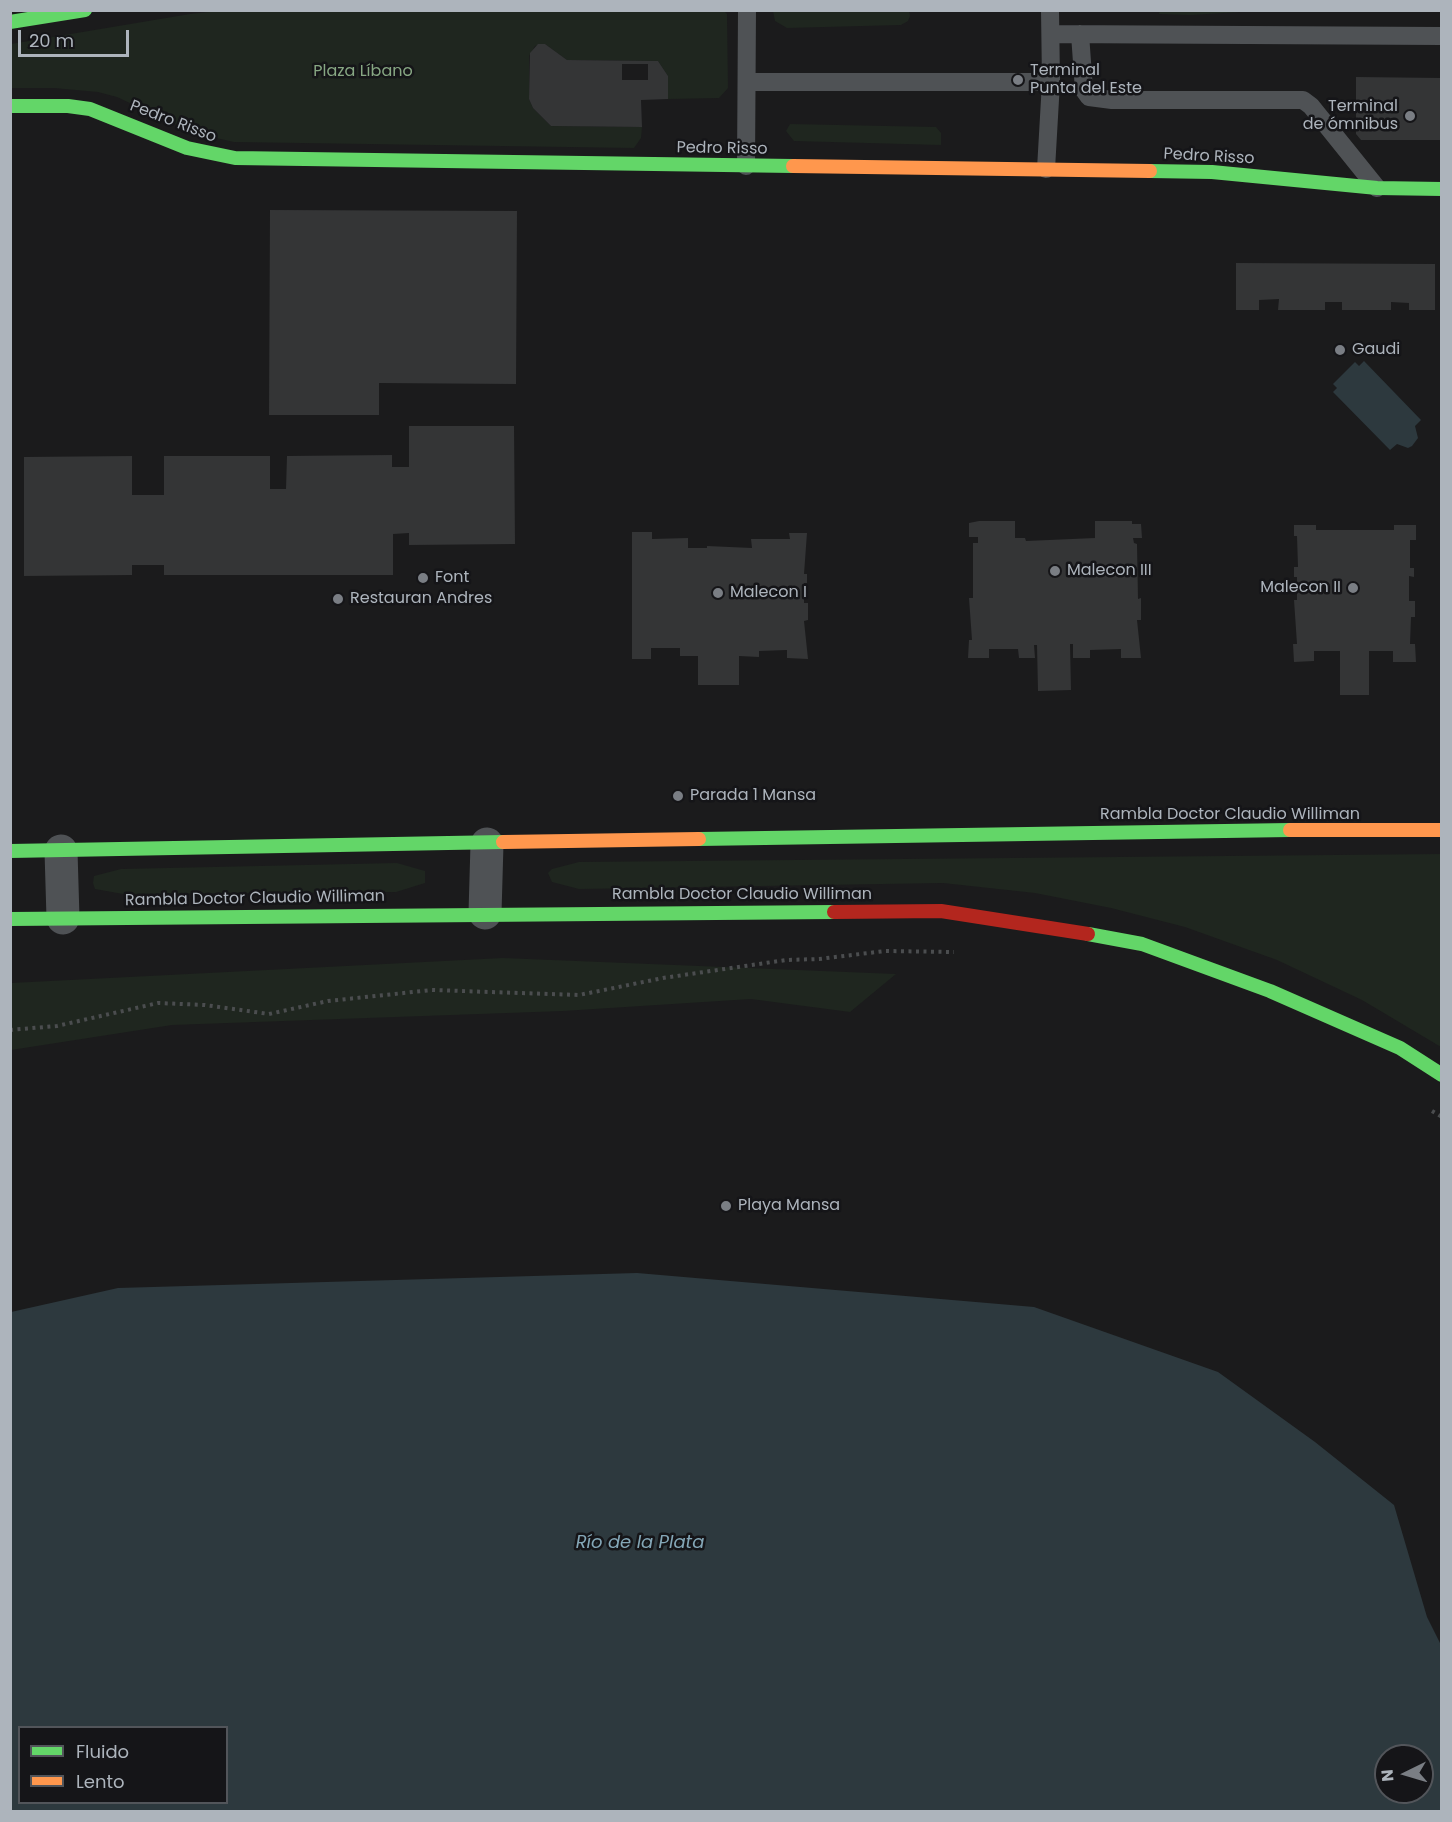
<!DOCTYPE html>
<html>
<head>
<meta charset="utf-8">
<style>
	body { margin:0 }
	#map { position:relative; width:1452px; height:1822px; overflow:hidden; background:#1b1b1c; font-family:Poppins,sans-serif }
	canvas { display:block }
	.frame { position:absolute; inset:0; border:12px solid #adb4bc; pointer-events:none }
	.legend { position:absolute; left:18px; top:1726px; width:210px; height:78px; box-sizing:border-box; background:#151518; border:2px solid #52555a; margin:0; padding:8px 10px; list-style:none; font-size:18px; color:#adb4bc }
	.legend li { display:flex; align-items:center; gap:12px; height:30px }
	.legend b { width:30px; border:2px solid #52555a }
	.north { position:absolute; left:1374px; top:1744px; width:60px; height:60px; box-sizing:border-box; background:#151518; border:2px solid #52555a; border-radius:50%; rotate:265deg; font-size:16px; font-weight:700; line-height:24px; text-align:center; color:#adb4bc }
	.north::after { content:''; display:block; margin:auto; width:21px; height:27px; background:#7a7e84; clip-path:polygon(50% 0,100% 100%,50% 72%,0 100%) }
	.scale { position:absolute; left:18px; top:30px; width:111px; height:27px; box-sizing:border-box; border:3px solid #adb4bc; border-top:0; padding-left:8px; font-size:18px; line-height:21px; white-space:nowrap; color:#adb4bc; -webkit-text-stroke:4px #151518; paint-order:stroke }
</style>
</head>
<body>
<div id="map">
<canvas width="1452" height="1822"></canvas>
<div class="frame"></div>
<ul class="legend">
<li><b style="height:8px;background:#63d668"></b>Fluido</li>
<li><b style="height:8px;background:#ff974d"></b>Lento</li>
</ul>
<div class="north">N</div>
<div class="scale">20 m</div>
</div>
<script>
const ctx = document.querySelector('canvas').getContext('2d');
ctx.lineJoin = 'round';
function fillPath(path, color) {
  ctx.fillStyle = color;
  ctx.fill(path, 'evenodd');
}
function shape(rows) {
  const path = new Path2D();
  for (const r of rows) {
    path.moveTo(r[0], r[1]);
    for (let i = 2; i < r.length; i += 2) path.lineTo(r[i], r[i + 1]);
  }
  return path;
}
function strokePath(path, color, width, dash) {
  ctx.strokeStyle = color;
  ctx.lineWidth = width;
  ctx.lineCap = dash ? 'butt' : 'round';
  ctx.setLineDash(dash || []);
  ctx.stroke(path);
}
function write(font, color, halo, rows, align = 'center') {
  ctx.font = font + ' Poppins,sans-serif';
  ctx.lineWidth = 5;
  ctx.setLineDash([]);
  ctx.textBaseline = 'middle';
  ctx.strokeStyle = halo;
  ctx.fillStyle = color;
  for (const [text, x, y, turn = 0] of rows) {
    ctx.save();
    ctx.translate(x, y);
    ctx.rotate((+turn || 0) * Math.PI / 180);
    ctx.textAlign = isNaN(turn) ? turn : align;
    if (halo) ctx.strokeText(text, 0, 0);
    ctx.fillText(text, 0, 0);
    ctx.restore();
  }
}
const green = shape([
	[229,10,723,10,727,14,728,88,719,98,668,99,668,76,658,61,567,60,545,44,535,46,529,56,529,99,533,108,551,126,642,127,641,138,634,148,234,142,194,133,117,97,98,92,54,88,11,88,11,44,190,14],
	[1160,10,1256,10,1256,11,1191,15,1159,14],
	[773,11,909,10,910,16,908,21,901,25,787,28,775,21],
	[790,124,936,127,941,133,941,145,794,141,786,131],
	[1441,854,1441,1047,1362,1000,1277,960,1185,927,1111,908,1035,893,943,883,579,889,552,882,548,873,552,869,579,862],
	[397,863,425,871,425,883,396,892,123,894,95,889,93,883,94,876,121,869],
	[503,958,896,974,850,1012,751,999,563,1011,172,1025,11,1050,11,983]
]);
const water = shape([
	[1364,361,1421,420,1415,426,1418,438,1412,446,1408,448,1397,444,1390,450,1333,392,1337,388,1333,384,1355,362,1359,366],
	[637,1273,1034,1307,1218,1372,1315,1442,1394,1505,1427,1617,1441,1645,1441,1811,11,1811,11,1312,118,1288],
	[20,1728,226,1728,226,1802,20,1802],
	[1386,1756,1422,1756,1422,1792,1386,1792]
]);
const building = shape([
	[538,44,545,44,567,60,658,61,668,76,668,99,641,100,642,127,551,126,533,108,529,99,530,53],
	[622,64,648,64,648,80,622,80],
	[1356,77,1442,78,1442,140,1361,140,1356,134],
	[270,210,517,211,516,384,379,383,379,415,269,415],
	[1236,263,1435,264,1435,310,1409,310,1409,303,1391,302,1391,310,1342,310,1342,302,1325,302,1325,310,1278,310,1279,299,1259,300,1259,310,1236,310],
	[409,426,514,426,515,544,409,545,409,533,393,534,393,575,164,575,164,565,132,565,132,575,24,576,24,457,132,456,132,495,164,495,164,456,270,456,270,489,286,489,287,456,392,455,392,467,409,467],
	[979,521,1015,521,1015,538,1025,538,1026,541,1095,538,1095,521,1132,521,1132,524,1141,524,1142,538,1133,538,1134,543,1137,544,1138,599,1141,598,1141,620,1137,620,1141,658,1121,658,1121,649,1090,650,1090,658,1073,658,1073,644,1070,644,1071,690,1038,691,1037,645,1034,645,1035,658,1019,658,1018,649,989,649,989,658,968,658,969,640,972,640,969,598,973,598,973,543,978,543,978,537,969,537,969,523],
	[1294,525,1316,525,1316,530,1394,530,1394,525,1416,525,1416,540,1410,540,1410,568,1414,568,1414,577,1409,576,1409,601,1415,601,1415,617,1411,617,1410,644,1415,644,1416,662,1393,662,1393,651,1369,651,1369,695,1340,695,1340,651,1314,651,1314,661,1294,662,1293,644,1297,644,1294,600,1297,600,1297,577,1294,577,1294,567,1298,567,1297,536,1294,536],
	[632,532,652,532,652,539,688,538,688,548,707,548,707,546,752,548,751,539,790,539,789,533,807,533,804,574,807,574,807,583,804,583,804,603,808,603,808,620,804,621,808,659,787,658,787,650,759,651,759,657,739,656,739,685,698,685,698,656,680,656,680,648,651,648,651,659,632,659]
]);
const path = shape([
	[10,1030,57,1026,158,1003,205,1005,269,1014,328,1001,432,990,579,995,663,978,786,960,819,959,885,951,954,952],
	[1432,1111,1442,1117]
]);
const lane = shape([
	[1051,34,1442,36],
	[1080,34,1084,90,1089,97,1112,100,1303,100,1311,106,1377,188],
	[747,82,1051,82],
	[746,166,747,10],
	[1046,169,1051,82,1050,10]
]);
const street = shape([
	[61,851,63,918],
	[485,913,487,844]
]);
const fast = shape([
	[10,22,85,10],
	[10,106,68,106,90,109,187,148,235,158,793,166],
	[1150,171,1212,172,1377,188,1442,189],
	[699,839,1290,830],
	[10,851,503,842],
	[10,919,834,912],
	[1088,934,1142,944,1270,991,1400,1048,1442,1075]
]);
const slow = shape([
	[793,166,1150,171],
	[1290,830,1442,830],
	[503,842,699,839]
]);
const jam = shape([
	[834,912,941,911,1088,934]
]);
const markers = [
	[1018,80,6,"#7a7e84"],
	[1410,116,6,"#7a7e84"],
	[1340,350,6,"#7a7e84"],
	[1055,571,6,"#7a7e84"],
	[423,578,6,"#7a7e84"],
	[1353,588,6,"#7a7e84"],
	[718,593,6,"#7a7e84"],
	[338,599,6,"#7a7e84"],
	[678,796,6,"#7a7e84"],
	[726,1206,6,"#7a7e84"]
];
const poiNames = [
	["Terminal",1030,71],
	["Punta del Este",1030,89],
	["Terminal",1398,107,"right"],
	["de ómnibus",1398,125,"right"],
	["Gaudi",1352,350],
	["Malecon III",1067,571],
	["Font",435,578],
	["Malecon II",1341,588,"right"],
	["Malecon I",730,593],
	["Restauran Andres",350,599],
	["Parada 1 Mansa",690,796],
	["Playa Mansa",738,1206]
];
const parkNames = [
	["Plaza Líbano",363,72]
];
const streetNames = [
	["Pedro Risso",173,122,21],
	["Pedro Risso",722,149,1],
	["Pedro Risso",1209,157,3],
	["Rambla Doctor Claudio Williman",1230,815],
	["Rambla Doctor Claudio Williman",742,895],
	["Rambla Doctor Claudio Williman",255,899,-1]
];
const waterNames = [
	["Río de la Plata",640,1543]
];
fillPath(green, '#1f261f');
fillPath(water, '#2d393e');
fillPath(building, '#343536');
strokePath(path, '#4b4d4f', 4, [3, 4.5]);
strokePath(lane, '#4f5255', 18);
strokePath(street, '#4f5255', 33);
strokePath(fast, '#63d668', 14);
strokePath(slow, '#ff974d', 14);
strokePath(jam, '#b3261e', 14);
for (const [x, y, r, color] of markers) {
  const dot = new Path2D();
  dot.arc(x, y, r, 0, 2 * Math.PI);
  ctx.fillStyle = color;
  ctx.fill(dot);
  strokePath(dot, '#151518', 2);
}
write('16px', '#adb4bc', '#151518', poiNames, 'left');
write('16px', '#87a783', '#151518', parkNames);
write('16px', '#adb4bc', '#151518', streetNames);
write('italic 18px', '#84a7b7', '#151518', waterNames);
</script>
</body>
</html>
